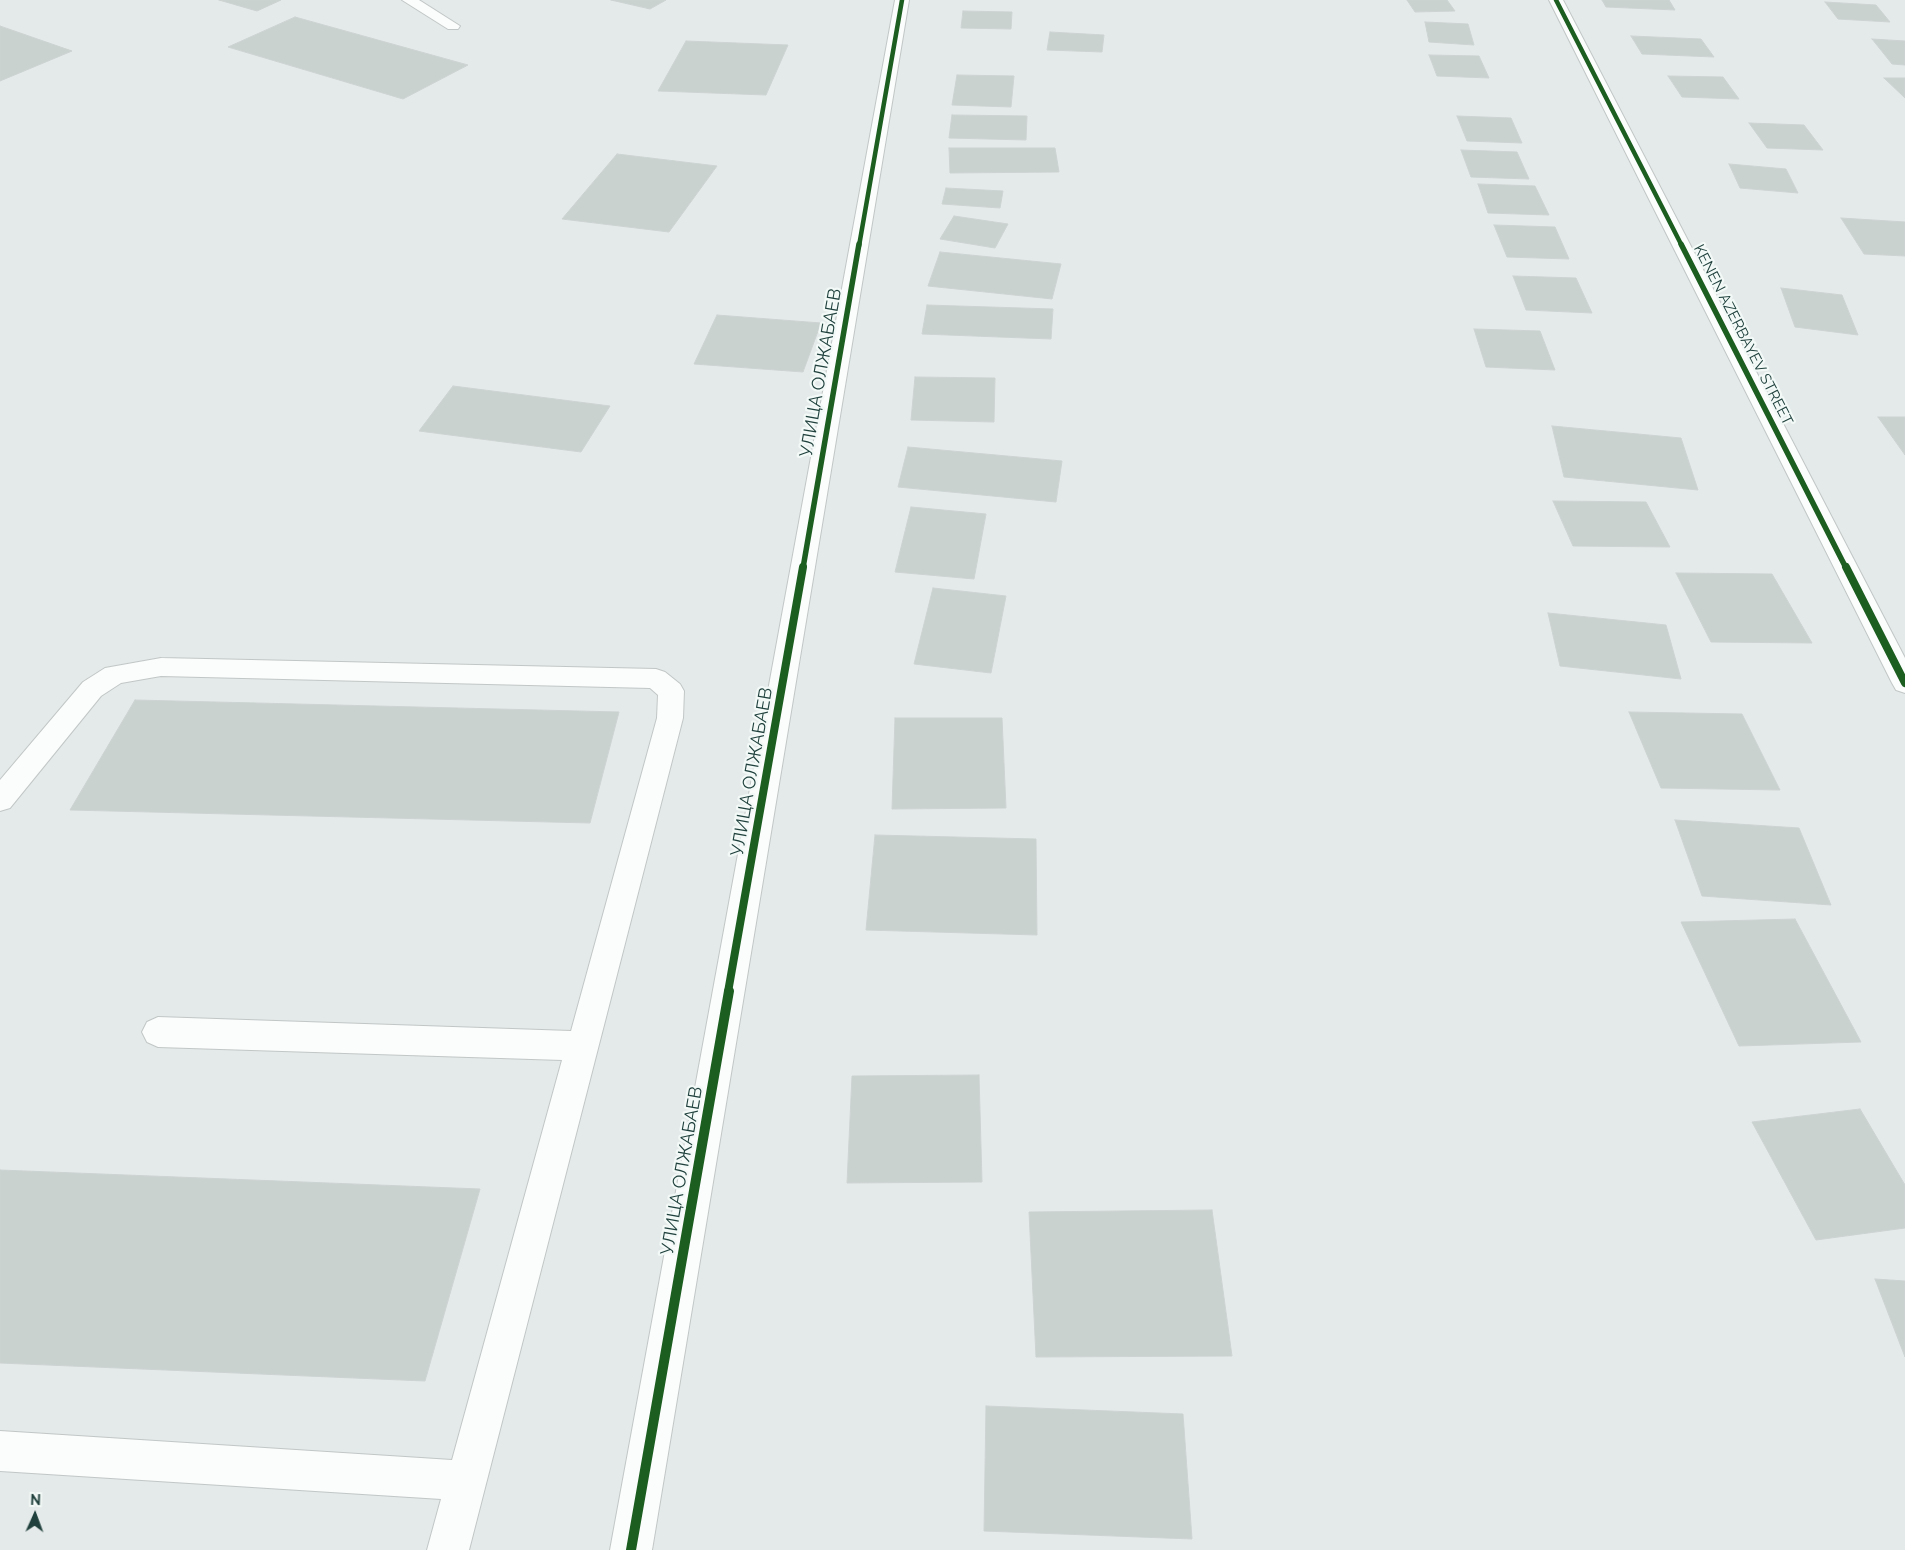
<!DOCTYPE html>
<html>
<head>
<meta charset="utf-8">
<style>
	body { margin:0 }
	#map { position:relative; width:1905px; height:1550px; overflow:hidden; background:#e4eae9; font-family:Raleway,sans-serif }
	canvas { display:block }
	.north { position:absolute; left:10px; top:1490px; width:50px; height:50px; -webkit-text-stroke:4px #f2f9f7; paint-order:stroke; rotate:2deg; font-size:14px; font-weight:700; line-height:20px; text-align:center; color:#1f403c }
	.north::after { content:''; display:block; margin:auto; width:18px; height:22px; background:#1f403c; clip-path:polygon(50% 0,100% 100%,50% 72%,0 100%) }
</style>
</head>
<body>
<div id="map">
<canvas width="1905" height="1550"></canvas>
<div class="north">N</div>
</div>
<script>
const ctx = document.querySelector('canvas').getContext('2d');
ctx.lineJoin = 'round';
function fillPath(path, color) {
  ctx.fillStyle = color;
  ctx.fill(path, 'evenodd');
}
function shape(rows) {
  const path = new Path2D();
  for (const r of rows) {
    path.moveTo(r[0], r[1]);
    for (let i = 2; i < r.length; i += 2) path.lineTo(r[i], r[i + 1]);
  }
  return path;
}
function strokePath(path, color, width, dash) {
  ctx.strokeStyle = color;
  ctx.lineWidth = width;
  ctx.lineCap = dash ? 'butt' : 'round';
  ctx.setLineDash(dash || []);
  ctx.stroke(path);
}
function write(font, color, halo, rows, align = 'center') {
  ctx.font = font + ' Raleway,sans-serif';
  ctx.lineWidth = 4.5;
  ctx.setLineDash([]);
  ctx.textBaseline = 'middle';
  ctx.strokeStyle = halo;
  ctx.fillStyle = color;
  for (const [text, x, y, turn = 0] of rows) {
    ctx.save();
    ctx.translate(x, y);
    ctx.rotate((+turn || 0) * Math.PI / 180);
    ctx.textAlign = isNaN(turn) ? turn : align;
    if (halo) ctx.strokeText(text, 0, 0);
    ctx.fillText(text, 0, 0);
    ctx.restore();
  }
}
const building = shape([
	[219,0,281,0,257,11,219,0],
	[611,0,666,0,650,9,611,0],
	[1407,0,1447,0,1455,11,1415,12,1407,0],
	[1602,0,1669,0,1675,10,1606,7,1602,0],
	[1825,2,1876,5,1890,22,1838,19,1825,2],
	[963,11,1012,12,1011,29,961,28,963,11],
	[295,17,468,65,403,99,228,47,295,17],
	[1425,22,1468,24,1474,45,1429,42,1425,22],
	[0,26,72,51,0,81,0,26],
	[1050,32,1104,35,1102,52,1047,50,1050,32],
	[1631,36,1701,39,1714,57,1642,54,1631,36],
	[1872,39,1905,41,1905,65,1892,64,1872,39],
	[686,41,788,45,766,95,658,91,686,41],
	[1429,55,1479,56,1489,78,1437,76,1429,55],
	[957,75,1014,76,1011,107,952,105,957,75],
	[1668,76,1723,77,1739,99,1682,97,1668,76],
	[1884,78,1905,78,1905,98,1884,78],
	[952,115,1027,116,1026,140,949,138,952,115],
	[1457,116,1511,118,1522,143,1467,141,1457,116],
	[1749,123,1804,125,1823,150,1767,148,1749,123],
	[949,148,1055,148,1059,172,950,173,949,148],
	[1461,150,1517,152,1529,179,1471,177,1461,150],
	[617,154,717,166,669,232,562,219,617,154],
	[1729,164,1786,169,1798,193,1740,188,1729,164],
	[1478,184,1535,186,1549,215,1488,213,1478,184],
	[946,188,1003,191,1000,208,942,204,946,188],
	[954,216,1008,224,995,248,940,239,954,216],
	[1841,218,1905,222,1905,256,1864,254,1841,218],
	[1494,225,1555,227,1569,259,1507,257,1494,225],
	[940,252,1061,264,1052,299,928,286,940,252],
	[1513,276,1576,278,1592,313,1526,310,1513,276],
	[1781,288,1842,295,1858,335,1795,327,1781,288],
	[927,305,1053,309,1051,339,922,334,927,305],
	[717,315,821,323,803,372,694,364,717,315],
	[1474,329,1540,331,1555,370,1486,367,1474,329],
	[915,377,995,378,994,422,911,420,915,377],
	[453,386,610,406,581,452,419,431,453,386],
	[1878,417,1905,417,1905,455,1878,417],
	[1552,426,1681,438,1698,490,1564,477,1552,426],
	[908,447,1062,461,1056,502,898,487,908,447],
	[1553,501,1646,502,1670,547,1573,546,1553,501],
	[911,507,986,514,974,579,895,572,911,507],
	[1676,573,1772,574,1812,643,1711,642,1676,573],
	[933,588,1006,596,991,673,914,664,933,588],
	[1548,613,1666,625,1681,679,1560,666,1548,613],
	[135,700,619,712,590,823,70,810,135,700],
	[1629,712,1742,714,1780,790,1661,788,1629,712],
	[895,718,1002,718,1006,808,892,809,895,718],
	[1675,820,1799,828,1831,905,1702,896,1675,820],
	[875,835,1036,839,1037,935,866,930,875,835],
	[1795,919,1861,1042,1739,1046,1681,922,1795,919],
	[979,1075,982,1182,847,1183,852,1076,979,1075],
	[1860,1109,1905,1185,1905,1228,1816,1240,1752,1122,1860,1109],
	[0,1170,480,1189,425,1381,0,1363,0,1170],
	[1212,1210,1232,1356,1036,1357,1029,1212,1212,1210],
	[1875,1279,1905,1281,1905,1357,1875,1279],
	[986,1406,1183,1414,1192,1539,984,1531,986,1406]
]);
const lane = shape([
	[402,0,419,0,460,26,458,29,448,29,402,0],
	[161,658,656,669,665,672,680,684,684,691,683,718,469,1550,427,1550,441,1499,0,1471,0,1431,452,1460,562,1060,158,1047,147,1042,142,1032,147,1022,158,1017,571,1031,657,718,658,695,650,688,161,676,121,683,101,696,10,808,0,811,0,780,83,682,105,668,161,658]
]);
const street = shape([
	[895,0,909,0,652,1550,610,1550,895,0],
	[1549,0,1563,0,1905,658,1905,693,1896,690,1892,683,1549,0]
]);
const cyclewayFar3 = shape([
	[1556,0,1682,246],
	[859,246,902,0]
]);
const cyclewayFar2 = shape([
	[1681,244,1846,568],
	[803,568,859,244]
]);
const cyclewayFar1 = shape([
	[1846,567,1905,683],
	[728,992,803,567]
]);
const cycleway = shape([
	[631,1550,729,991]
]);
const farStreetnames = [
	["KENEN AZERBAYEV STREET",1743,335,63]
];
const streetNames = [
	["УЛИЦА ОЛЖАБАЕВ",821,373,-80],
	["УЛИЦА ОЛЖАБАЕВ",752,772,-80],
	["УЛИЦА ОЛЖАБАЕВ",682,1171,-80]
];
fillPath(building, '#cad2d0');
strokePath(building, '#ccd3d2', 1);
strokePath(lane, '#c1c7c6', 2);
strokePath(street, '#c1c7c6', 2);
fillPath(lane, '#fbfcfc');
fillPath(street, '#fbfcfc');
strokePath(cyclewayFar3, '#1b5e20', 4.5);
strokePath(cyclewayFar2, '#1b5e20', 5.5);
strokePath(cyclewayFar1, '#1b5e20', 8);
strokePath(cycleway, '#1b5e20', 10);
write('15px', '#1f403c', '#f2f9f7', farStreetnames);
write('18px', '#1f403c', '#f2f9f7', streetNames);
</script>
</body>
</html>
